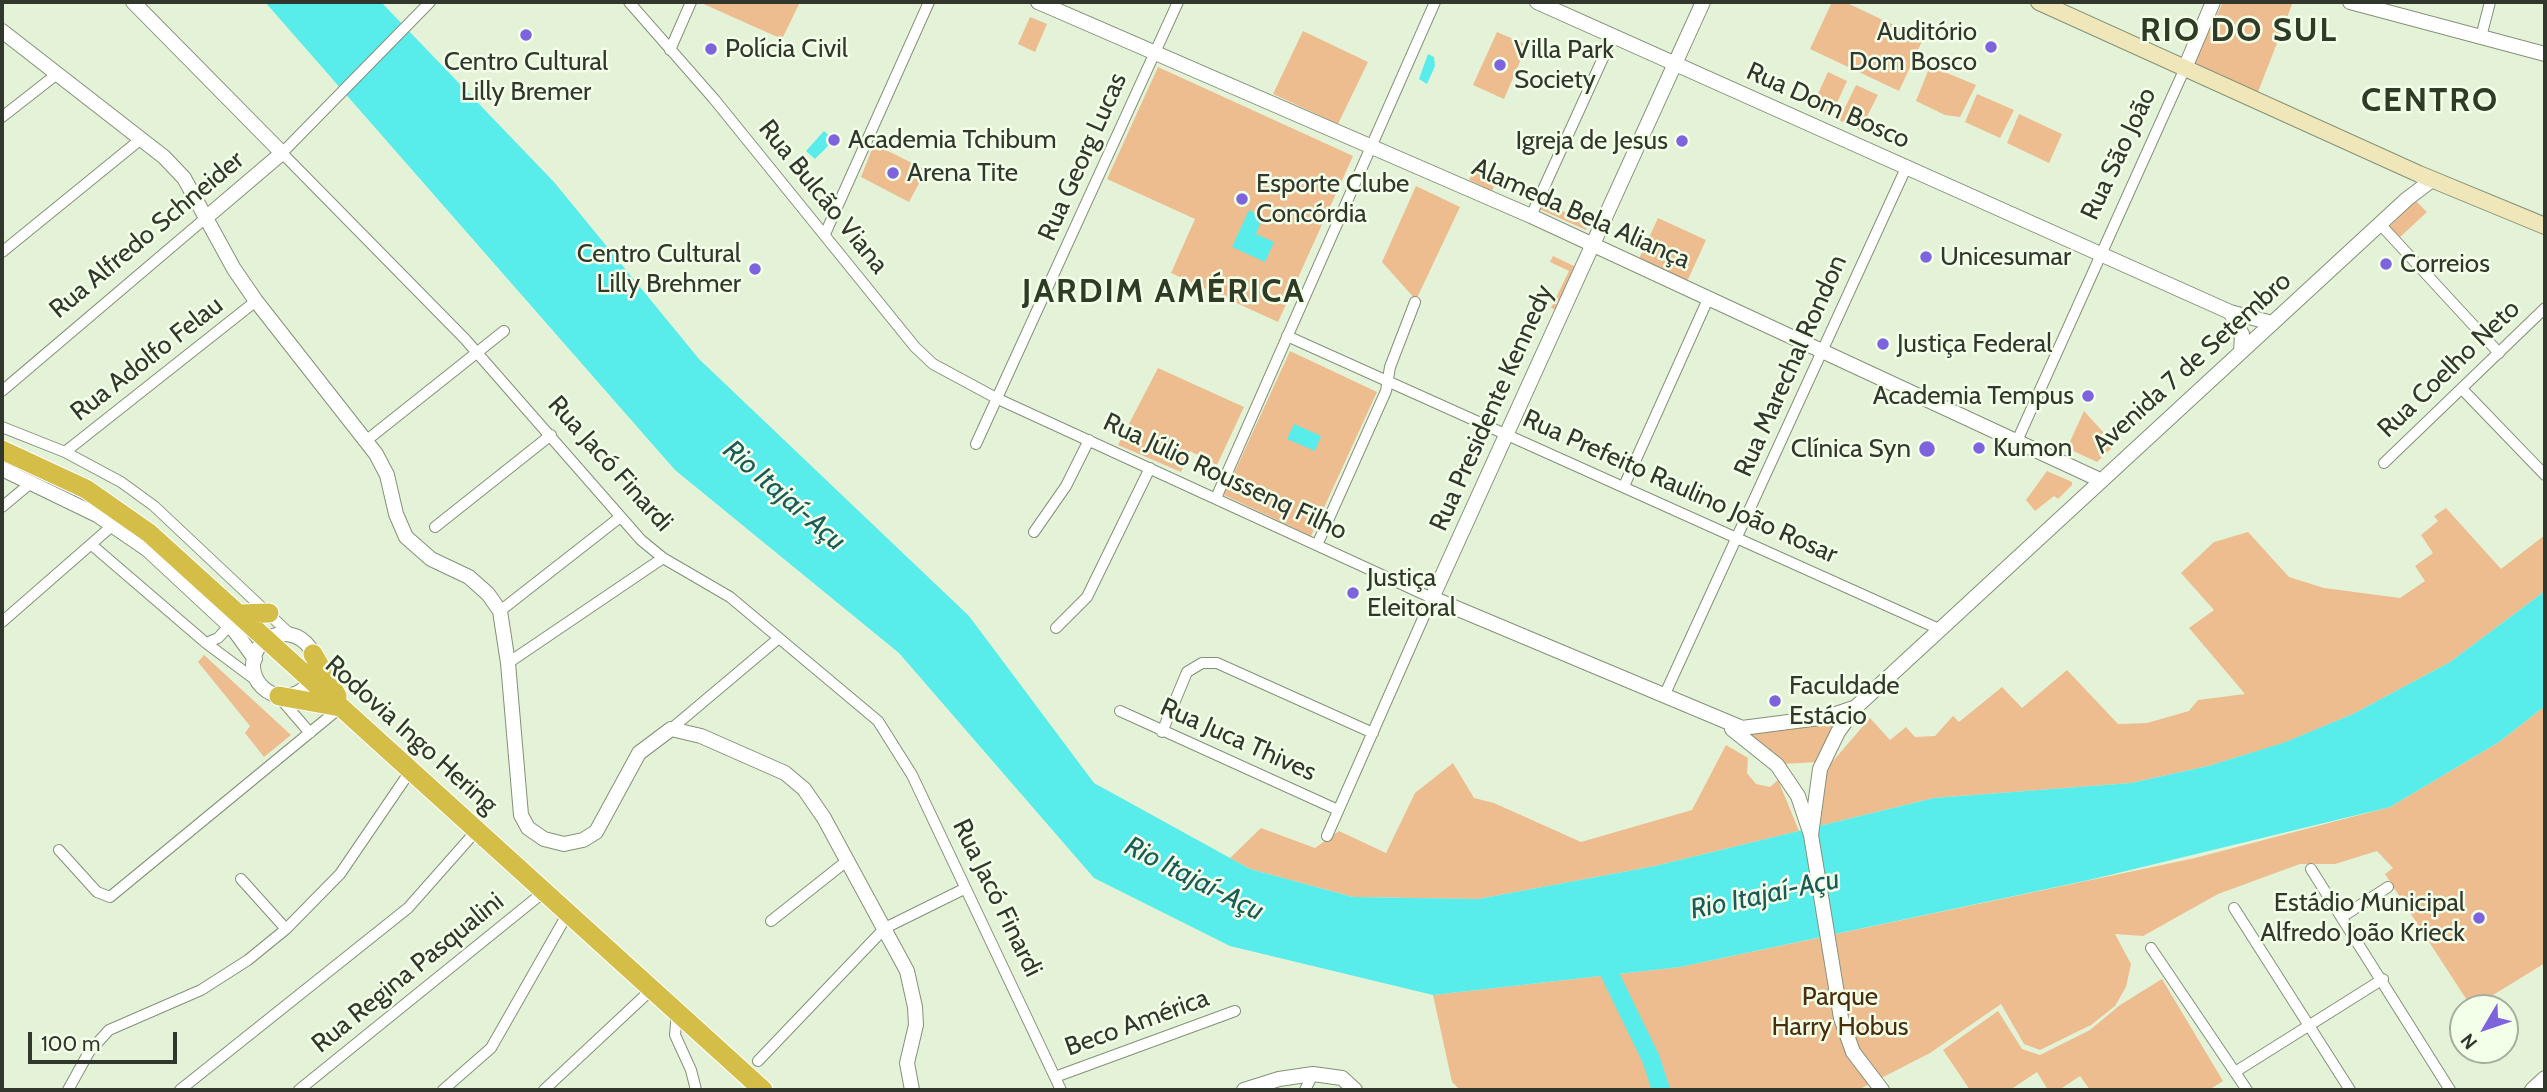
<!DOCTYPE html>
<html>
<head>
<meta charset="utf-8">
<style>
	body { margin:0 }
	#map { position:relative; width:2547px; height:1092px; overflow:hidden; background:#e4f3d7; font-family:Cabin,sans-serif }
	canvas { display:block }
	.frame { position:absolute; inset:0; border:4px solid #31372c; pointer-events:none }
	.north { position:absolute; left:2449px; top:994px; width:70px; height:70px; box-sizing:border-box; background:#f3ffe9; border:2px solid #a5af9d; border-radius:50%; rotate:231deg; font-size:19px; font-weight:700; line-height:28px; text-align:center; color:#31372c }
	.north::after { content:''; display:block; margin:auto; width:24px; height:32px; background:#7e63de; clip-path:polygon(50% 0,100% 100%,50% 72%,0 100%) }
	.scale { position:absolute; left:28px; top:1032px; width:149px; height:32px; box-sizing:border-box; border:4px solid #31372c; border-top:0; padding-left:9px; font-size:21px; line-height:24px; white-space:nowrap; color:#31372c; -webkit-text-stroke:5px #f3ffe9; paint-order:stroke }
</style>
</head>
<body>
<div id="map">
<canvas width="2547" height="1092"></canvas>
<div class="frame"></div>
<div class="north">N</div>
<div class="scale">100 m</div>
</div>
<script>
const ctx = document.querySelector('canvas').getContext('2d');
ctx.lineJoin = 'round';
function fillPath(path, color) {
  ctx.fillStyle = color;
  ctx.fill(path, 'evenodd');
}
function shape(rows) {
  const path = new Path2D();
  for (const r of rows) {
    if (r.length === 3) {
      path.moveTo(r[0] + r[2], r[1]);
      path.arc(r[0], r[1], r[2], 0, 2 * Math.PI);
      continue;
    }
    path.moveTo(r[0], r[1]);
    for (let i = 2; i < r.length; i += 2) path.lineTo(r[i], r[i + 1]);
  }
  return path;
}
function strokePath(path, color, width, dash) {
  ctx.strokeStyle = color;
  ctx.lineWidth = width;
  ctx.lineCap = dash ? 'butt' : 'round';
  ctx.setLineDash(dash || []);
  ctx.stroke(path);
}
function write(font, color, halo, rows, align = 'center') {
  ctx.font = font + ' Cabin,sans-serif';
  ctx.lineWidth = 5;
  ctx.setLineDash([]);
  ctx.textBaseline = 'middle';
  ctx.strokeStyle = halo;
  ctx.fillStyle = color;
  for (const [text, x, y, turn = 0] of rows) {
    ctx.save();
    ctx.translate(x, y);
    ctx.rotate((+turn || 0) * Math.PI / 180);
    ctx.textAlign = isNaN(turn) ? turn : align;
    if (halo) ctx.strokeText(text, 0, 0);
    ctx.fillText(text, 0, 0);
    ctx.restore();
  }
}
const green = shape([
	[699,2,800,2,782,39],
	[1832,2,1845,2,1923,39,1899,91,1810,49],
	[2223,2,2293,2,2258,92,2193,63],
	[1030,17,1047,24,1035,52,1018,44],
	[1303,31,1368,62,1338,124,1273,94],
	[1497,32,1527,45,1504,99,1473,85],
	[1930,66,1976,85,1960,117,1945,115,1916,101],
	[1158,67,1353,156,1278,322,1171,273,1195,219,1107,179],
	[1828,72,1847,81,1831,116,1812,107],
	[1856,85,1878,95,1860,130,1839,120],
	[1977,94,2014,110,2000,138,1965,122],
	[2019,114,2062,134,2049,163,2007,143],
	[874,144,926,170,909,202,861,177],
	[1474,170,1497,180,1492,191,1469,180],
	[1416,186,1460,207,1416,300,1382,262],
	[2416,201,2427,212,2397,240,2387,229],
	[1543,202,1589,223,1586,230,1539,209],
	[1658,218,1706,240,1685,286,1637,263],
	[1553,256,1576,267,1556,310,1551,308,1569,271,1550,262],
	[1290,351,1377,392,1311,536,1224,495],
	[1158,368,1244,407,1217,465,1190,451,1181,472,1118,445],
	[2084,411,2115,445,2097,462,2067,448],
	[2047,471,2072,482,2072,485,2058,499,2054,496,2035,511,2026,500],
	[2446,508,2501,569,2545,535,2545,591,2450,662,2353,714,2284,743,2208,766,2131,783,1934,798,1819,826,1820,788,1827,768,1870,718,1890,740,1906,727,1915,737,1935,736,1953,716,1959,722,2002,687,2022,708,2067,670,2118,724,2147,723,2189,711,2198,700,2245,694,2189,628,2214,610,2181,573,2214,542,2248,532,2289,577,2324,588,2400,598,2425,581,2415,566,2433,553,2421,535,2438,521,2434,516],
	[204,655,291,735,264,757,245,733,250,726,198,662],
	[2545,706,2545,963,2472,1008,2385,874,2393,868,2377,851,2335,864,2300,864,2218,894,2143,936,2115,934,2131,964,2126,987,2115,1006,2091,1025,2040,1050,2024,1044,2001,1004,1930,1053,1858,1090,1460,1090,1452,1082,1433,995,1680,967,2195,858,2390,807,2499,742],
	[1840,719,1818,762,1782,764,1739,729],
	[1726,745,1748,758,1747,773,1756,784,1770,787,1778,780,1799,831,1655,866,1478,899,1353,897,1250,869,1230,858,1261,828,1315,848,1339,831,1386,853,1415,793,1453,763,1474,798,1494,803,1581,842,1692,810],
	[2162,979,2223,1081,2209,1090,2090,1090,2080,1076,2059,1090,2048,1090,2037,1072,2010,1090,1970,1090,1943,1050,1998,1011,2022,1049,2040,1055,2090,1030,2120,1005]
]);
const water = shape([
	[265,2,381,2,554,182,699,359,969,616,1094,783,1250,869,1353,897,1478,899,1655,866,1934,798,2131,783,2208,766,2283,743,2353,714,2450,662,2545,591,2545,706,2499,742,2390,807,2089,880,1680,967,1433,995,1230,946,1094,878,899,653,675,470],
	[1428,54,1434,57,1435,66,1427,84,1419,79],
	[824,131,834,140,815,159,806,151],
	[1249,210,1263,217,1256,234,1274,242,1265,262,1232,247],
	[1294,424,1321,436,1315,451,1287,439]
]);
const river = shape([
	[1600,954,1651,1059,1661,1090]
]);
const minor = shape([
	[430,2,282,153,465,339,641,540,663,558,730,597,878,721,912,775,1061,1090],
	[629,2,714,99,915,347,933,364,998,399,1432,598,1327,836],
	[2481,37,2490,2],
	[670,50,691,2],
	[2,117,57,74],
	[1531,216,1613,36],
	[2380,224,2499,353],
	[825,234,929,2],
	[2,252,141,139],
	[1287,336,1939,629],
	[2462,389,2545,475],
	[2,391,208,216],
	[2,427,65,452,121,482,154,506,290,634],
	[367,440,504,331],
	[2017,441,2185,68],
	[976,444,1178,2],
	[65,452,256,301],
	[2384,463,2545,308],
	[1624,486,1708,299],
	[1216,498,1435,2],
	[2,507,32,482],
	[435,527,551,435],
	[1034,532,1066,486,1089,440],
	[1317,545,1386,391,1390,367,1415,302],
	[93,546,206,643,257,681],
	[500,611,619,518],
	[2,622,113,525],
	[1056,628,1087,597,1150,468],
	[206,643,218,638,233,622],
	[508,663,663,558],
	[1664,696,1906,168],
	[280,698,310,733],
	[1120,711,1338,810],
	[671,729,779,638],
	[1162,732,1187,672,1202,663,1217,663,1373,733],
	[59,850,97,892,110,897,341,707],
	[2311,869,2450,1090],
	[241,879,286,929],
	[2234,908,2350,1090],
	[2342,917,2388,887],
	[771,921,848,860],
	[2151,948,2247,1090],
	[677,1012,675,1035,691,1070,696,1090],
	[758,1061,885,928,964,889],
	[2235,1072,2383,979],
	[1055,1077,1235,1011],
	[68,1090,89,1052,109,1030,201,990,248,960,286,929,340,874,411,770],
	[180,1090,408,908,477,830],
	[299,1090,545,891],
	[443,1090,491,1048,568,913],
	[544,1090,652,989],
	[1305,1090,1313,1074]
]);
const tertiary = shape([
	[133,2,282,153,208,216],
	[1038,2,1531,216,2100,480],
	[1537,2,2230,312,2272,323],
	[1703,2,1432,598,1742,728,1827,717,1856,707],
	[2350,2,2545,54],
	[2,31,164,157,184,178,234,269,256,301,376,454,387,475,396,514,406,537,431,559,469,577,488,594,500,611,508,663,521,815,528,828,544,839,564,844,583,840,596,832,639,753,671,729,701,736,785,773,804,789,824,818,907,971,915,1007,916,1025,907,1063,912,1090],
	[2185,68,2213,2],
	[2230,312,2242,334,2241,352],
	[2,469,97,515,148,550,234,630,255,659],
	[284,665,31],
	[1732,729,1777,765,1798,796,1811,835,1841,1018,1853,1052,1882,1090],
	[1811,835,1820,769,1838,732,1856,707,2407,199,2432,180],
	[1244,1090,1279,1079,1313,1074,1342,1078,1355,1090],
	[2532,1090,2545,1078]
]);
const secondary = shape([
	[2039,2,2419,174,2545,226]
]);
const trunk = shape([
	[2,450,86,489,149,533,763,1090],
	[240,614,269,613],
	[313,654,337,696],
	[279,696,340,707]
]);
const markers = [
	[526,35,7,"#7e63de"],
	[1991,47,7,"#7e63de"],
	[711,49,7,"#7e63de"],
	[1500,65,7,"#7e63de"],
	[834,140,7,"#7e63de"],
	[1682,141,7,"#7e63de"],
	[893,173,7,"#7e63de"],
	[1242,199,7,"#7e63de"],
	[1926,257,7,"#7e63de"],
	[2386,264,7,"#7e63de"],
	[755,269,7,"#7e63de"],
	[1883,344,7,"#7e63de"],
	[2088,396,7,"#7e63de"],
	[1979,448,7,"#7e63de"],
	[1927,449,9,"#7e63de"],
	[1353,593,7,"#7e63de"],
	[1775,701,7,"#7e63de"],
	[2479,918,7,"#7e63de"]
];
const poiNames = [
	["Auditório",1977,32,"right"],
	["Dom Bosco",1977,62,"right"],
	["Polícia Civil",725,49],
	["Villa Park",1514,50],
	["Society",1514,80],
	["Centro Cultural",526,62,"center"],
	["Lilly Bremer",526,92,"center"],
	["Academia Tchibum",848,140],
	["Igreja de Jesus",1668,141,"right"],
	["Arena Tite",907,173],
	["Esporte Clube",1256,184],
	["Concórdia",1256,214],
	["Centro Cultural",741,254,"right"],
	["Lilly Brehmer",741,284,"right"],
	["Unicesumar",1940,257],
	["Correios",2400,264],
	["Justiça Federal",1897,344],
	["Academia Tempus",2074,396,"right"],
	["Kumon",1993,448],
	["Clínica Syn",1911,449,"right"],
	["Justiça",1367,578],
	["Eleitoral",1367,608],
	["Faculdade",1789,686],
	["Estácio",1789,716],
	["Estádio Municipal",2465,903,"right"],
	["Alfredo João Krieck",2465,933,"right"]
];
const streetNames = [
	["Rua Dom Bosco",1828,106,24],
	["Rua São João",2119,154,-65],
	["Rua Georg Lucas",1083,157,-66],
	["Rua Bulcão Viana",823,197,51],
	["Alameda Bela Aliança",1581,214,24],
	["Rua Alfredo Schneider",147,235,-40],
	["Rua Adolfo Felau",147,359,-38],
	["Avenida 7 de Setembro",2192,363,-42],
	["Rua Marechal Rondon",1791,366,-66],
	["Rua Coelho Neto",2449,369,-44],
	["Rua Presidente Kennedy",1492,408,-66],
	["Rua Jacó Finardi",610,464,48],
	["Rua Júlio Roussenq Filho",1225,477,25],
	["Rua Prefeito Raulino João Rosar",1680,487,24],
	["Rodovia Ingo Hering",411,735,42],
	["Rua Juca Thives",1238,740,24],
	["Rua Jacó Finardi",997,898,64],
	["Rua Regina Pasqualini",408,973,-39],
	["Beco América",1137,1023,-20]
];
const parkNames = [
	["Parque",1840,997],
	["Harry Hobus",1840,1027]
];
const waterNames = [
	["Rio Itajaí-Açu",784,496,41],
	["Rio Itajaí-Açu",1194,879,27],
	["Rio Itajaí-Açu",1765,895,-12]
];
const districtNames = [
	["RIO DO SUL",2239,31],
	["CENTRO",2430,101],
	["JARDIM AMÉRICA",1164,292]
];
fillPath(green, '#edbd8f');
fillPath(water, '#58ecea');
strokePath(river, '#58ecea', 18);
strokePath(minor, '#849178', 12);
strokePath(tertiary, '#849178', 16);
strokePath(secondary, '#849178', 18);
strokePath(trunk, '#fff', 21);
strokePath(minor, '#fff', 10);
strokePath(tertiary, '#fff', 14);
strokePath(secondary, '#efe7ba', 16);
strokePath(trunk, '#d4be47', 19);
for (const [x, y, r, color] of markers) {
  const dot = new Path2D();
  dot.arc(x, y, r, 0, 2 * Math.PI);
  ctx.fillStyle = color;
  ctx.fill(dot);
  strokePath(dot, '#f3ffe9', 2.5);
}
write('26px', '#31372c', '#f3ffe9', poiNames, 'left');
write('26px', '#31372c', '#f3ffe9', streetNames);
write('26px', '#492d0c', '#f3ffe9', parkNames);
write('italic 28px', '#1c5a59', '#f3ffe9', waterNames);
ctx.letterSpacing = '2px';
write('bold 33px', '#303b25', '#f3ffe9', districtNames);
ctx.letterSpacing = '0px';
</script>
</body>
</html>
